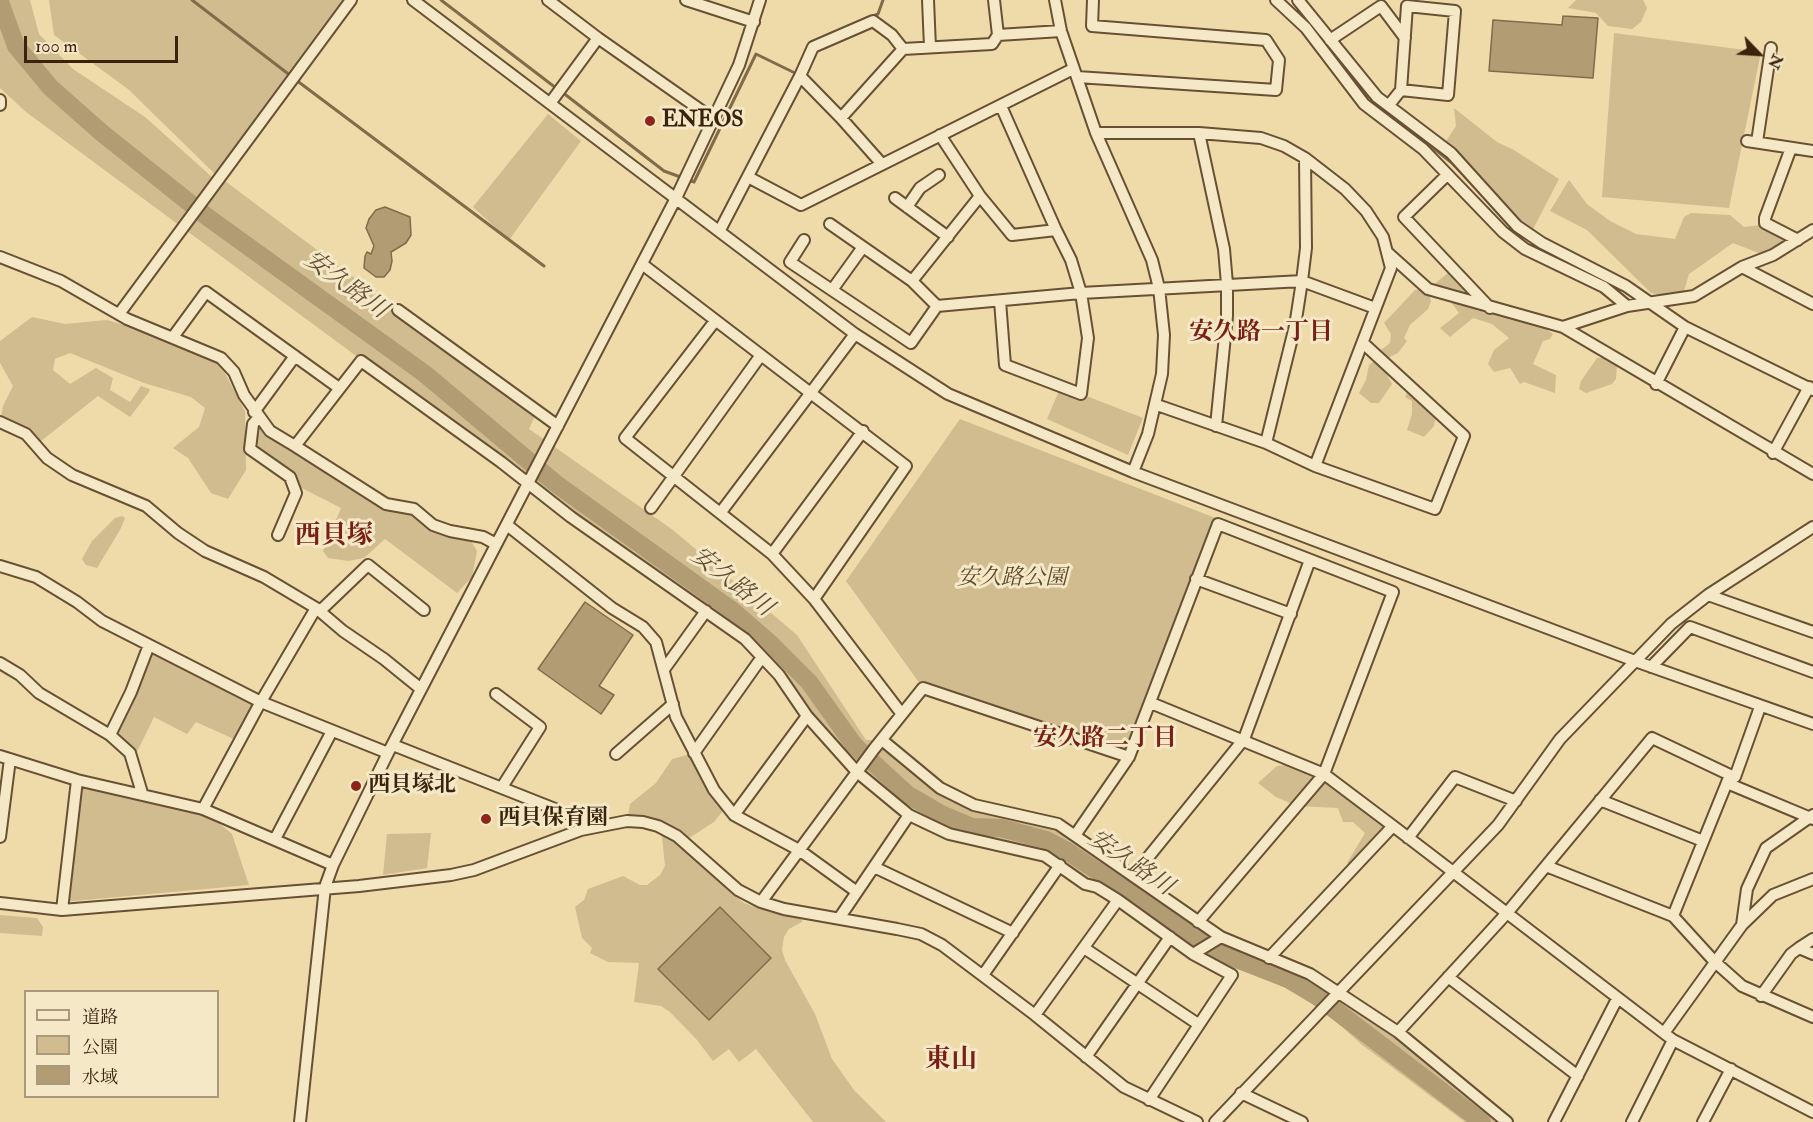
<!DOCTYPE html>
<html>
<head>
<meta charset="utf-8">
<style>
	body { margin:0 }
	#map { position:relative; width:1813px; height:1122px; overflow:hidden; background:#eedba9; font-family:"IM FELL Double Pica","Noto Serif JP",serif }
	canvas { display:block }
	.legend { position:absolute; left:24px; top:990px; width:195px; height:108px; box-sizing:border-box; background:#f4e8c7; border:2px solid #aa997d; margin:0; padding:8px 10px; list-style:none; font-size:18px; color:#3b220d }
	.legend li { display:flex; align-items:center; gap:12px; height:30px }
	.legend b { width:30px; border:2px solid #aa997d }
	.north { position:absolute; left:1729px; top:24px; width:60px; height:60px; -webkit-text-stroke:4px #f4e8c7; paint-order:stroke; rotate:115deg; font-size:16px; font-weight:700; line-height:24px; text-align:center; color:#3b220d }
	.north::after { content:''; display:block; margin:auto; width:21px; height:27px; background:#3b220d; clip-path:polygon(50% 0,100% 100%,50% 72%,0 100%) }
	.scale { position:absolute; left:24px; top:36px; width:154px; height:27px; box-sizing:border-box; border:3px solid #3b220d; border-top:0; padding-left:8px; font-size:18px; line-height:21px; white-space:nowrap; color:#3b220d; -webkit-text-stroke:4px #f4e8c7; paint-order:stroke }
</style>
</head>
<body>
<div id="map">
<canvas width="1813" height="1122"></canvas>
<ul class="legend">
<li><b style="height:8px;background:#f4e8c7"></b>道路</li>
<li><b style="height:16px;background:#d0bc8e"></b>公園</li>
<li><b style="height:16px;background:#b19c74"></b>水域</li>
</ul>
<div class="north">N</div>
<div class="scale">100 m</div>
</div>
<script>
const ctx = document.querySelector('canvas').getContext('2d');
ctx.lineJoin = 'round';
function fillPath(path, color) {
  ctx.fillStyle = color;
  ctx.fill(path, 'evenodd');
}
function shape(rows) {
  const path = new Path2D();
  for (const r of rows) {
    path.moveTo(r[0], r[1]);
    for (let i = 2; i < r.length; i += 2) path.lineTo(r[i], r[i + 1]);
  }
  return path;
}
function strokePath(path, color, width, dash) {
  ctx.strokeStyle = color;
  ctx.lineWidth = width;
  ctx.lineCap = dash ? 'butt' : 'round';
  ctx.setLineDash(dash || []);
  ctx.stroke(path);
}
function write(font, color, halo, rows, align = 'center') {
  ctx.font = font + ' "IM FELL Double Pica","Noto Serif JP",serif';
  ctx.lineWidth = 6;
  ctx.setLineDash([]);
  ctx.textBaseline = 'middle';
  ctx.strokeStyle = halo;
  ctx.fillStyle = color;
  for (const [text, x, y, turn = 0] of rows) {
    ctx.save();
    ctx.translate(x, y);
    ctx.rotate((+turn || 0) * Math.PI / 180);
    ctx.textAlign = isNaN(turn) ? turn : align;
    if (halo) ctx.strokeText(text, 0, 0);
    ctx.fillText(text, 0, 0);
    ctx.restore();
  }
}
const green = shape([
	[0,0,30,0,39,34,73,69,145,117,212,177,219,178,128,89,54,35,49,0,351,0,221,178,536,414,529,429,673,530,797,635,866,740,882,740,940,788,974,805,1062,826,1193,918,1310,974,1350,1000,1507,1122,1465,1122,1361,1044,1313,1001,1259,975,1237,969,1221,970,1040,854,974,840,909,815,848,762,769,661,26,112,0,88],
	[1576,0,1643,0,1647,8,1641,22,1632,29,1608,26,1596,13,1568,8],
	[1614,33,1761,52,1729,208,1602,197],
	[1454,108,1497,142,1514,150,1559,179,1530,235,1505,213,1486,183,1467,162,1443,146,1456,126],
	[548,114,581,141,509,240,473,207],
	[1569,180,1587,204,1610,221,1636,234,1675,239,1684,217,1691,213,1730,215,1744,227,1761,225,1798,240,1769,257,1733,243,1689,274,1682,298,1651,293,1587,230,1550,211],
	[1453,269,1491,308,1538,324,1553,334,1550,339,1543,341,1533,364,1556,375,1555,393,1524,382,1520,384,1510,368,1494,372,1488,364,1494,350,1509,338,1492,324,1473,318,1450,337,1440,328,1459,313,1448,298,1428,289,1431,301,1428,309,1410,325,1404,338,1407,341,1398,353,1388,358,1383,355,1381,350,1390,343,1391,334,1384,323,1415,290,1428,289],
	[32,317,65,324,107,320,194,346,220,364,245,411,246,470,228,499,211,493,188,458,173,448,199,427,205,408,191,397,144,383,70,353,55,359,53,370,70,384,96,368,113,378,110,390,130,402,141,386,150,389,149,392,130,417,98,396,36,445,0,422,3,406,13,386,0,363,0,341],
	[1597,358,1608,358,1617,363,1616,379,1612,384,1586,393,1579,389,1581,381],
	[1373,362,1382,366,1392,384,1379,403,1371,403,1359,393,1366,380,1369,365],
	[1061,386,1143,418,1128,455,1047,419],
	[1409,389,1436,416,1434,426,1424,437,1407,430,1412,414,1412,401,1405,397],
	[259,417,386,504,414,509,433,525,467,534,477,551,472,577,457,593,385,539,364,558,348,561,328,558,323,551,341,508,292,483,251,443],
	[960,419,1218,519,1129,757,923,688,846,581],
	[122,516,125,518,120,530,97,568,86,565,82,559,92,541,115,518],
	[153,647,259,705,236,740,196,722,187,734,154,717,136,754,112,730],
	[694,753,727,806,714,822,689,838,665,828,702,857,727,890,744,903,773,913,802,918,802,922,789,929,784,937,782,950,785,960,815,1014,832,1059,854,1090,886,1122,813,1122,756,1049,739,1062,729,1049,713,1061,697,1040,670,1012,661,1006,634,1002,639,963,608,962,590,953,592,948,582,938,575,907,584,900,588,889,623,876,640,885,647,885,660,875,665,866,661,827,627,821,630,804,656,783,672,759],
	[1301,764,1393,826,1355,867,1347,863,1365,833,1353,822,1343,822,1338,808,1297,806,1276,797,1258,783,1277,766],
	[77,783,209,815,232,834,249,885,63,902],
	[431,833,427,868,383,875,387,834],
	[0,915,37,918,43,927,42,936,0,933]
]);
const water = shape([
	[1563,16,1598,18,1593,78,1489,71,1493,20,1562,25,1563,16],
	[385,207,410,217,411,235,406,243,391,252,392,261,390,270,384,277,376,277,364,268,365,256,367,252,371,254,374,246,366,228,369,219,376,210,385,207],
	[585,602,633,635,599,686,614,695,601,714,538,669,585,602],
	[720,907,771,958,709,1020,658,969,720,907]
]);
const stream = shape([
	[192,0,291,76],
	[441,0,556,88],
	[1301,11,1367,95,1452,163,1489,202],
	[871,17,878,14,883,0],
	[296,80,544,266],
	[562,92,664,171,694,182,756,54,797,74],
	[1600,278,1625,291]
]);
const river = shape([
	[0,2,16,46,50,87,102,133,206,216,425,374,555,483,733,611,771,644,809,682,854,745,907,794,941,814,972,827,1001,828,1046,840,1067,851,1219,952,1288,979,1318,997,1482,1122]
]);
const minor = shape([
	[413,0,855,334,948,394,1133,472,1635,661,1813,724],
	[548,0,598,38,712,118],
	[686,0,754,22],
	[928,0,930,47],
	[994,0,998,35],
	[1055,0,1061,31,1096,133,1152,260,1159,288,1164,335,1162,374,1148,434,1133,472],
	[1276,0,1306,28,1364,104,1423,149,1503,232,1525,249,1604,287,1627,306,1694,296,1742,267,1773,255,1813,230],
	[1298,0,1377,97,1451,153,1517,226,1542,243,1626,286,1685,327,1813,390],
	[1330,40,1381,6,1405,38],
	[800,76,813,47,873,21,892,35,903,49],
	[1077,77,1276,90,1279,60,1266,40,1092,26,1093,0],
	[0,100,0,105],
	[551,102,598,38],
	[1389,105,1401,90,1448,95,1455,11,1407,6,1401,90],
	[1001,106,1056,230],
	[841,118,881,163],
	[1096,133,1199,133,1261,138,1284,146,1305,158,1345,189,1366,211,1383,237,1391,268,1315,466],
	[1199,133,1224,249,1227,284,1227,316,1216,426],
	[940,135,980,196,1012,235,1056,230,1071,260,1081,293,1088,338,1081,394,1005,365,1000,301],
	[1747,141,1813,151],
	[1757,142,1771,48],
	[1791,148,1765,218,1765,223,1798,240],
	[1447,175,1404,217,1490,308],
	[748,177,801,205,1073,69],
	[895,198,948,237],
	[907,207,920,188,939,175],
	[830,224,912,281,937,306],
	[720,230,800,76,841,118,903,49,992,44,998,35,1061,31],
	[804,240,790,262,911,343,937,306,1081,293,1302,281,1375,308],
	[1388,253,1428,289,1563,327,1627,306],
	[0,257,61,281,127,319,221,358,234,372,244,395,270,431,295,446,361,361,501,462,571,517,745,639,779,675,807,716,857,772,909,815,949,834,1045,856,1085,884,1097,887,1118,900],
	[642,264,906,466,814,599],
	[1742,267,1813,304],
	[912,281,980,196],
	[832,290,863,247],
	[398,310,558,426],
	[119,314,351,0],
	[715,321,625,438,772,554,814,599,901,713],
	[1563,327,1813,474],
	[173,337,206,292,339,388],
	[1656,384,1685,327],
	[1157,405,1266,443,1315,466,1435,509,1464,436,1363,343],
	[254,412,295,356],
	[259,417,253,424,250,449,290,477,296,493,278,535],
	[0,422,26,434,47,458,72,475,146,506,178,533,205,551,264,577,316,608,343,631,384,659,421,689],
	[1266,443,1295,326,1302,281,1306,248,1305,158],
	[295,446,386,504,414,509,433,525,450,531,483,537,496,544],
	[1773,453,1809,387],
	[651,508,761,355],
	[721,512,855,334],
	[507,525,612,608,643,627,656,642,676,717,714,790,734,815,799,850,857,892],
	[772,554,863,431],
	[0,566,36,577,77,602,102,621,261,702,388,753],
	[1196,579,1291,614],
	[1708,595,1813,632],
	[320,611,368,565,424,610],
	[0,663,20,675,39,693,110,735,130,753,142,793],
	[1651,667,1690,627,1813,672],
	[665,668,706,611],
	[496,694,540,727,502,787],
	[1151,703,1324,774,1393,826],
	[110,735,131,692,149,645],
	[882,740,940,788,974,805,1058,824,1221,937,1310,974,1398,1032,1507,1122],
	[393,745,598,826],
	[694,753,762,657],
	[616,754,673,704],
	[0,756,77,780,203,809,333,865],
	[1730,775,1735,777,1760,707],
	[1727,783,1813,819],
	[1600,800,1703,841],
	[203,809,259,705,316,608],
	[734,815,807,716],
	[1076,834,1129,757,1218,524,1393,592,1324,774,1198,922],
	[0,837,10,759],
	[1408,838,1455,777,1516,801],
	[275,839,332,731],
	[1546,866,1673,916,1714,961,1742,986,1813,1017],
	[874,867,1013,933],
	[1133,876,1244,739,1310,560],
	[761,902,874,749,923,688,1129,757],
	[0,903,62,910,359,886,451,875,474,870,581,830,627,821,643,822,658,826,677,836,738,890,761,902,784,909,897,929,921,934,942,945,1035,1015,1124,1087,1197,1122],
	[62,910,77,780],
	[840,917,909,815],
	[1742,925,1747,889,1766,848,1813,815],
	[1084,948,1198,1024],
	[1799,948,1813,939],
	[1193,954,1221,937],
	[1269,958,1393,826,1673,1040,1813,1112],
	[983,975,1060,865],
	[1448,977,1578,1076],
	[1761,996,1791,954,1799,948,1813,954],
	[1035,1015,1118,900,1193,954,1232,975,1149,1100],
	[1398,1032,1507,913,1652,738,1730,775,1673,916],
	[1664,1033,1742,925,1773,895,1813,879],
	[1086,1057,1170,937],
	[1241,1093,1302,1122],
	[300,1122,325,887,333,865,388,753,676,198,739,65,760,0],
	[1215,1122,1498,825,1560,739,1671,624,1708,595,1813,527],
	[1554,1122,1617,999],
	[1632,1122,1673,1040],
	[1703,1122,1731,1069]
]);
const markers = [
	[650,121,6,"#8f2418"],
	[356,786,6,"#8f2418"],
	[486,819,6,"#8f2418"]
];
const poiNames = [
	["ENEOS",662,121],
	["西貝塚北",368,786],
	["西貝保育園",498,819]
];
const parkNames = [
	["安久路公園",1012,579]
];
const waterNames = [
	["安久路川",345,286,36],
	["安久路川",731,583,38],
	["安久路川",1130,864,34]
];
const neighbourhoodNames = [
	["安久路一丁目",1261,334],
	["安久路二丁目",1105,740]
];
const quarterNames = [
	["西貝塚",334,537],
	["東山",951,1061]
];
fillPath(green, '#d0bc8e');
fillPath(water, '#b19c74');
strokePath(water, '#826b4b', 1.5);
strokePath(stream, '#826b4b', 3);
strokePath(river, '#b19c74', 18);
strokePath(minor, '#685034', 14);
strokePath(minor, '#f4e8c7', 10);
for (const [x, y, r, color] of markers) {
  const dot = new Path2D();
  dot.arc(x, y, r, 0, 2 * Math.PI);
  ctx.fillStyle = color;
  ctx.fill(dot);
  strokePath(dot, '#f4e8c7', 2);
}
write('bold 22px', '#3b220d', '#f4e8c7', poiNames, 'left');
write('italic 22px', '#60482d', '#f4e8c7', parkNames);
write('italic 24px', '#644d31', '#f4e8c7', waterNames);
write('bold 24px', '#7a1f14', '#f4e8c7', neighbourhoodNames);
write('bold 26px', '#7a1f14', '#f4e8c7', quarterNames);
</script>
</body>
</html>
